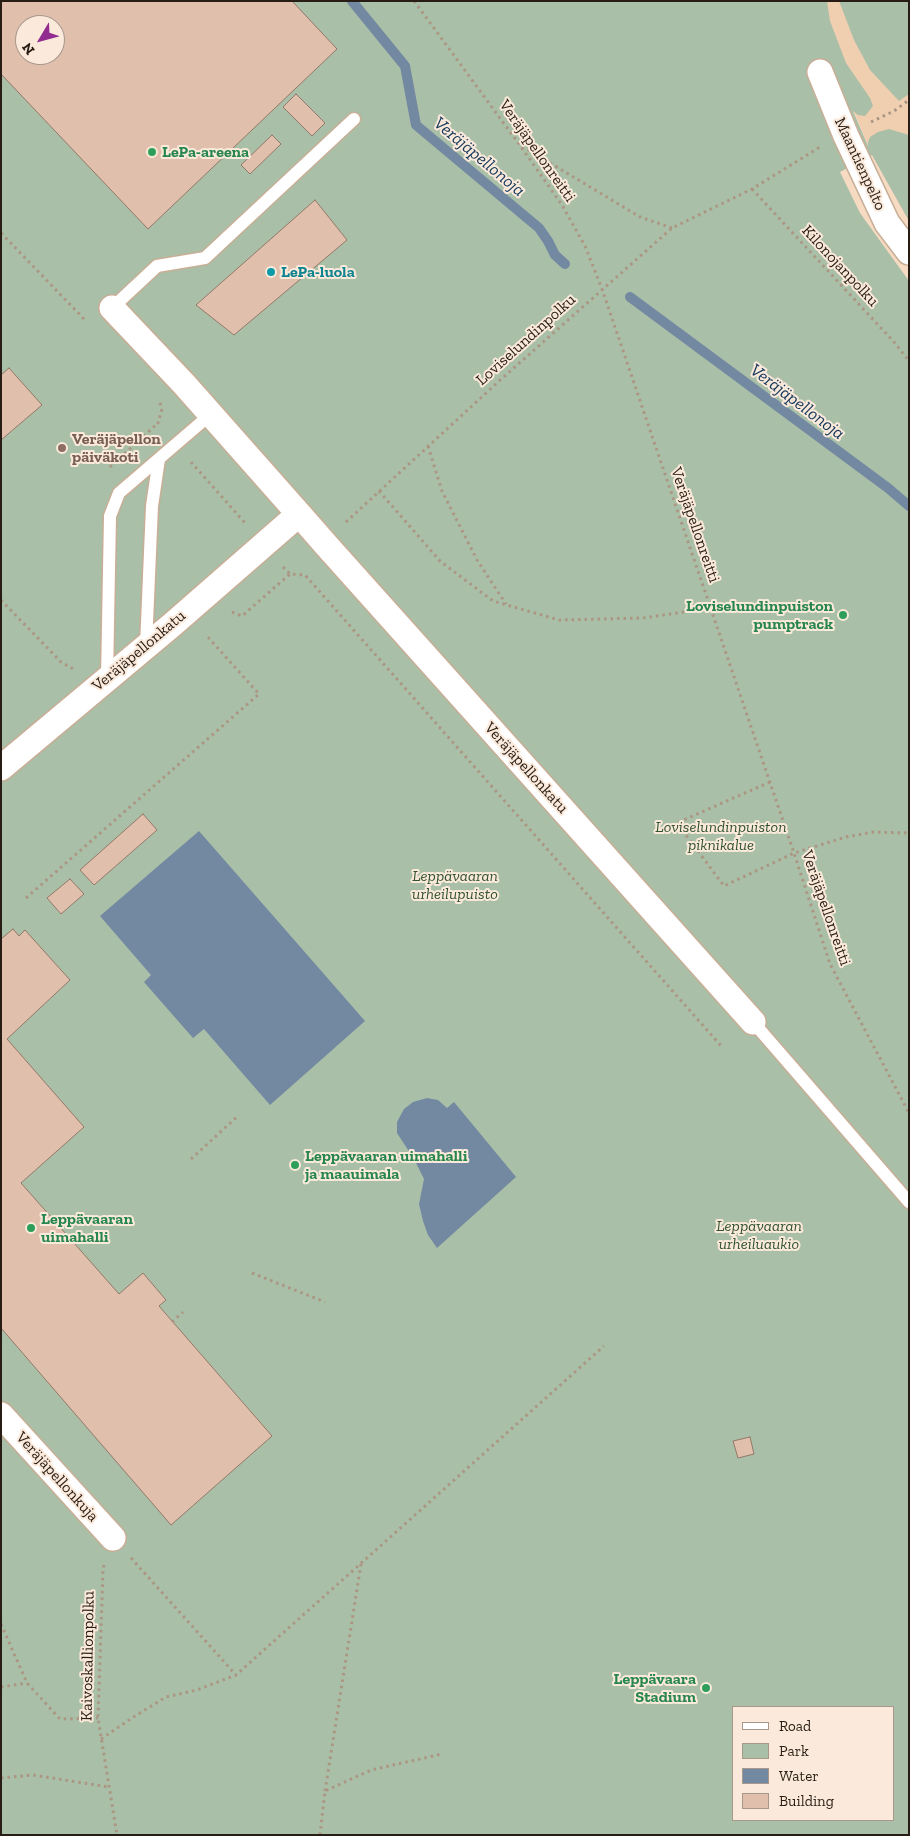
<!DOCTYPE html>
<html>
<head>
<meta charset="utf-8">
<style>
	body { margin:0 }
	#map { position:relative; width:910px; height:1836px; overflow:hidden; background:#f6dbc2; font-family:"Zilla Slab",serif }
	canvas { display:block }
	.frame { position:absolute; inset:0; border:2px solid #271d14; pointer-events:none }
	.legend { position:absolute; left:732px; top:1706px; width:162px; height:115px; box-sizing:border-box; background:#fbeadb; border:1px solid #a6988b; margin:0; padding:6px 9px; list-style:none; font-size:15px; color:#271d14 }
	.legend li { display:flex; align-items:center; gap:10px; height:25px }
	.legend b { width:25px; border:1px solid #a6988b }
	.north { position:absolute; left:15px; top:15px; width:50px; height:50px; box-sizing:border-box; background:#fbeadb; border:1px solid #a6988b; border-radius:50%; rotate:233deg; font-size:14px; font-weight:700; line-height:20px; text-align:center; color:#271d14 }
	.north::after { content:''; display:block; margin:auto; width:18px; height:22px; background:#922c91; clip-path:polygon(50% 0,100% 100%,50% 72%,0 100%) }
</style>
</head>
<body>
<div id="map">
<canvas width="910" height="1836"></canvas>
<div class="frame"></div>
<ul class="legend">
<li><b style="height:6px;background:#fff"></b>Road</li>
<li><b style="height:14px;background:#aabfa7"></b>Park</li>
<li><b style="height:14px;background:#7389a1"></b>Water</li>
<li><b style="height:14px;background:#e0c0ad"></b>Building</li>
</ul>
<div class="north">N</div>
</div>
<script>
const ctx = document.querySelector('canvas').getContext('2d');
ctx.lineJoin = 'round';
function fillPath(path, color) {
  ctx.fillStyle = color;
  ctx.fill(path, 'evenodd');
}
function shape(rows) {
  const path = new Path2D();
  for (const r of rows) {
    path.moveTo(r[0], r[1]);
    for (let i = 2; i < r.length; i += 2) path.lineTo(r[i], r[i + 1]);
  }
  return path;
}
function strokePath(path, color, width, dash) {
  ctx.strokeStyle = color;
  ctx.lineWidth = width;
  ctx.lineCap = dash ? 'butt' : 'round';
  ctx.setLineDash(dash || []);
  ctx.stroke(path);
}
function write(font, color, halo, rows, align = 'center') {
  ctx.font = font + ' "Zilla Slab",serif';
  ctx.lineWidth = 4;
  ctx.setLineDash([]);
  ctx.textBaseline = 'middle';
  ctx.strokeStyle = halo;
  ctx.fillStyle = color;
  for (const [text, x, y, turn = 0] of rows) {
    ctx.save();
    ctx.translate(x, y);
    ctx.rotate((+turn || 0) * Math.PI / 180);
    ctx.textAlign = isNaN(turn) ? turn : align;
    if (halo) ctx.strokeText(text, 0, 0);
    ctx.fillText(text, 0, 0);
    ctx.restore();
  }
}
const built = shape([
	[808,1,909,1,909,221,872,155]
]);
const green = shape([
	[1,1,827,1,830,21,846,63,870,98,873,106,865,116,858,115,853,111,868,146,868,142,870,137,878,132,889,129,909,135,909,221,872,155,840,172,860,213,909,281,909,1835,1,1835],
	[25,25,55,25,55,55,25,55],
	[734,1707,894,1707,894,1820,734,1820],
	[839,1,909,1,909,94,899,101,870,70,854,40]
]);
const water = shape([
	[199,831,365,1021,270,1105,204,1029,193,1038,144,982,151,975,100,916],
	[427,1098,438,1100,447,1108,454,1102,516,1177,437,1248,428,1235,423,1221,419,1204,424,1179,414,1159,397,1133,397,1122,404,1109,413,1102]
]);
const stream = shape([
	[352,1,405,66,416,125,539,228,548,241,555,255,565,264],
	[630,297,888,488,909,506]
]);
const building = shape([
	[1,1,292,1,337,49,148,229,1,74,1,1],
	[25,25,55,25,55,55,25,55,25,25],
	[296,94,325,123,312,136,283,107,296,94],
	[272,135,281,144,250,174,241,165,272,135],
	[315,200,347,240,234,335,196,305,315,200],
	[9,368,42,405,1,440,1,375,9,368],
	[143,814,157,830,94,885,80,870,143,814],
	[70,879,84,894,61,914,47,898,70,879],
	[13,929,19,936,25,930,70,980,7,1039,84,1127,21,1183,119,1294,143,1273,166,1300,159,1306,272,1436,171,1525,1,1328,1,939,13,929],
	[750,1437,754,1454,738,1458,733,1441,750,1437]
]);
const path = shape([
	[414,1,519,144,562,205,585,246,602,289,794,853,830,964,909,1113],
	[871,122,894,111,909,100],
	[522,146,640,217,672,228],
	[752,189,894,342,909,361],
	[1,233,84,319],
	[160,403,162,409,158,423,161,427],
	[428,446,442,491,477,560,506,604],
	[191,462,245,523],
	[110,467,158,423],
	[379,491,440,561,493,601,559,620,643,618,711,608],
	[346,522,498,382,672,228,752,189,820,147],
	[283,567,290,574,305,575,722,1047],
	[1,600,61,662,75,670],
	[232,612,242,616,290,574],
	[770,782,677,823,724,886,794,853,846,837,873,832,909,833],
	[26,898,259,694,206,635],
	[191,1159,239,1115],
	[252,1273,325,1302],
	[172,1322,183,1312],
	[131,1558,236,1675],
	[104,1565,103,1570,98,1718,117,1835],
	[1,1624,27,1683,60,1719,98,1718],
	[1,1687,27,1683],
	[101,1739,135,1716,166,1697,197,1690,236,1675,604,1346],
	[1,1778,33,1775,109,1787],
	[325,1791,361,1564],
	[320,1835,325,1791,371,1770,442,1754]
]);
const service = shape([
	[112,308,157,266,205,258,354,119],
	[146,646,152,506,159,459],
	[107,678,110,516,119,493,211,414],
	[753,1022,909,1202]
]);
const minor = shape([
	[820,72,846,136,887,223,909,252],
	[112,308,184,384,299,514],
	[1,768,173,624,299,514,327,546,753,1022],
	[1,1415,113,1538]
]);
const markers = [
	[152,152,5,"#2e9e5b"],
	[271,272,5,"#0f9aa8"],
	[62,448,5,"#8d6e63"],
	[843,615,5,"#2e9e5b"],
	[295,1165,5,"#2e9e5b"],
	[31,1228,5,"#2e9e5b"],
	[706,1688,5,"#2e9e5b"]
];
const streetNames = [
	["Veräjäpellonreitti",537,151,55],
	["Maantienpelto",860,164,65],
	["Kilonojanpolku",840,266,47],
	["Loviselundinpolku",526,340,-42],
	["Veräjäpellonreitti",695,525,71],
	["Veräjäpellonkatu",139,651,-40],
	["Veräjäpellonkatu",526,768,48],
	["Veräjäpellonreitti",826,908,71],
	["Veräjäpellonkuja",57,1477,48],
	["Kaivoskallionpolku",88,1656,-89]
];
const leisureNames = [
	["LePa-areena",162,152],
	["Loviselundinpuiston",833,606,"right"],
	["pumptrack",833,624,"right"],
	["Leppävaaran uimahalli",305,1156],
	["ja maauimala",305,1174],
	["Leppävaaran",41,1219],
	["uimahalli",41,1237],
	["Leppävaara",696,1679,"right"],
	["Stadium",696,1697,"right"]
];
const cultureNames = [
	["LePa-luola",281,272]
];
const educationNames = [
	["Veräjäpellon",72,439],
	["päiväkoti",72,457]
];
const parkNames = [
	["Loviselundinpuiston",721,827],
	["piknikalue",721,845],
	["Leppävaaran",455,876],
	["urheilupuisto",455,894],
	["Leppävaaran",759,1226],
	["urheiluaukio",759,1244]
];
const waterNames = [
	["Veräjäpellonoja",479,157,40],
	["Veräjäpellonoja",797,402,37]
];
fillPath(built, '#f0cfb1');
fillPath(green, '#aabfa7');
fillPath(water, '#7389a1');
strokePath(stream, '#7389a1', 10);
fillPath(building, '#e0c0ad');
strokePath(building, '#957867', 1);
strokePath(service, '#c8ae96', 15);
strokePath(minor, '#c8ae96', 28);
strokePath(path, '#ab9683', 3, [2.5, 4]);
strokePath(service, '#fff', 12);
strokePath(minor, '#fff', 25);
for (const [x, y, r, color] of markers) {
  const dot = new Path2D();
  dot.arc(x, y, r, 0, 2 * Math.PI);
  ctx.fillStyle = color;
  ctx.fill(dot);
  strokePath(dot, '#fbeadb', 2);
}
write('16px', '#271d14', '#fbeadb', streetNames);
write('bold 16px', '#27864d', '#fbeadb', leisureNames, 'left');
write('bold 16px', '#0d838f', '#fbeadb', cultureNames, 'left');
write('bold 16px', '#785e54', '#fbeadb', educationNames, 'left');
write('italic 16px', '#30532d', '#fbeadb', parkNames);
write('italic 18px', '#14385b', '#fbeadb', waterNames);
</script>
</body>
</html>
